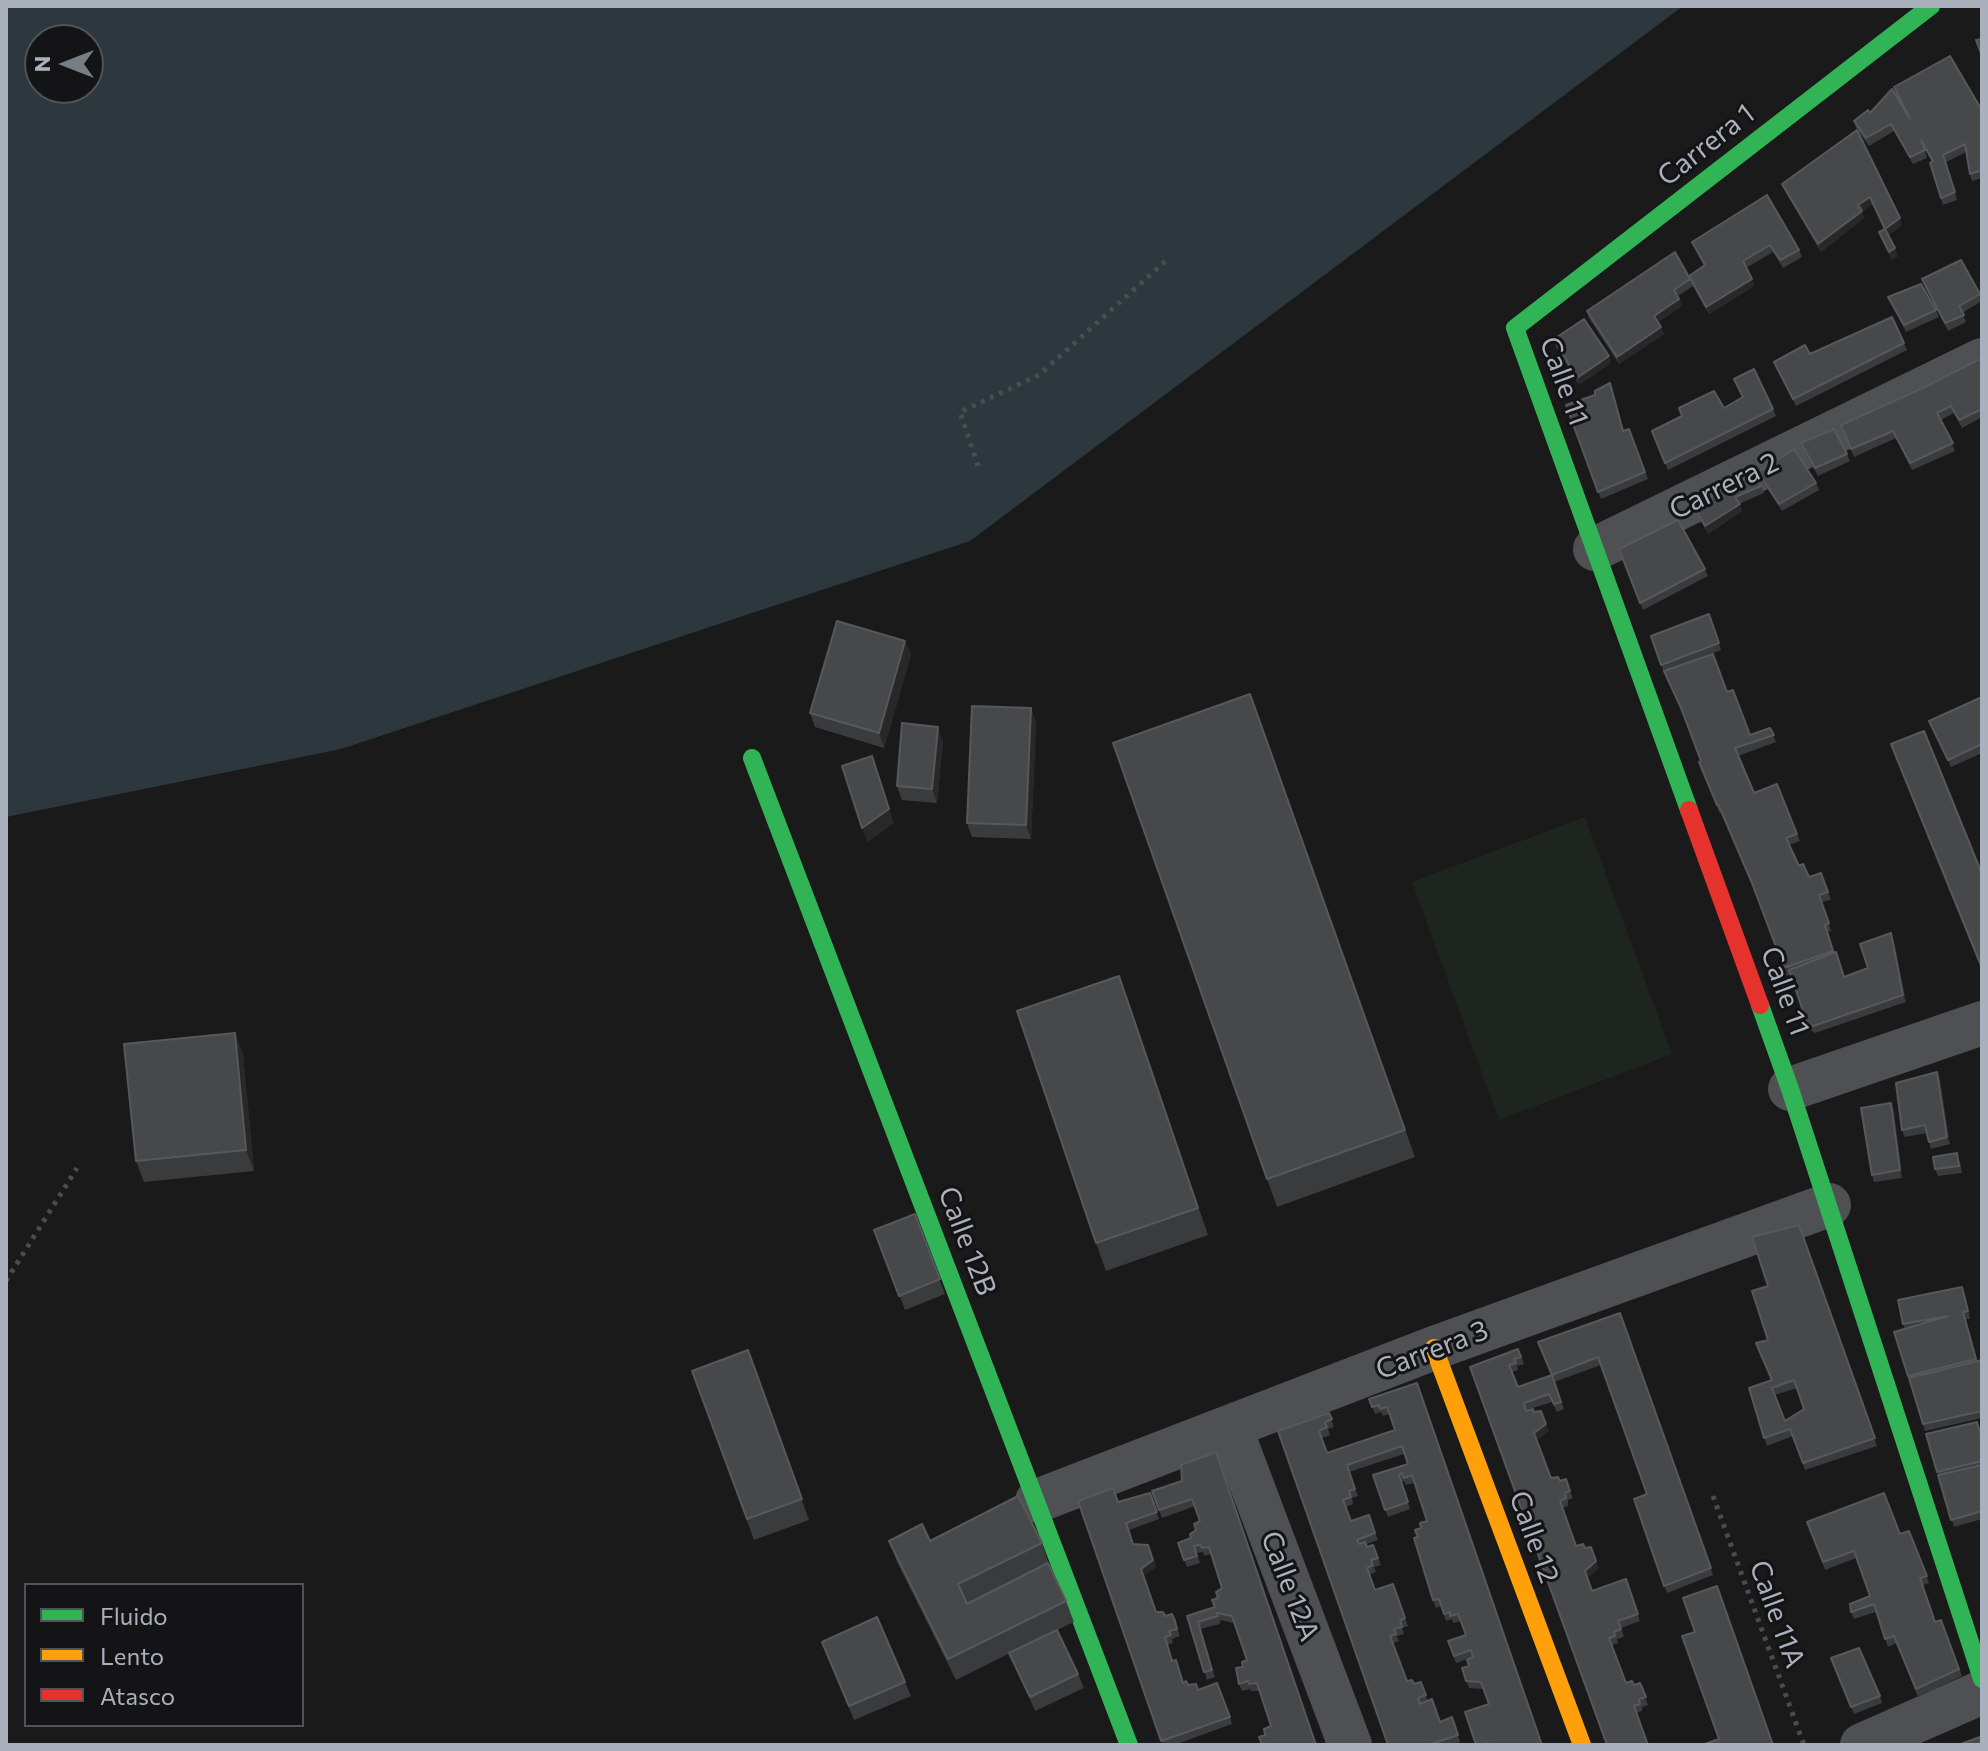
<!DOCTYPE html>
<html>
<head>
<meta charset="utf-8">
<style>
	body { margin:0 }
	#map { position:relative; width:1988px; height:1751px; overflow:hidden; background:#1a1a1b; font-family:Commissioner,sans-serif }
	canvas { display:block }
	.frame { position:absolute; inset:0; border:8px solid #abb1bc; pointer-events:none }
	.legend { position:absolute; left:24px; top:1583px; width:280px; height:144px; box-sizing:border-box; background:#141417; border:2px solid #505359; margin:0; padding:10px 14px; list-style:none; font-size:24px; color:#abb1bc }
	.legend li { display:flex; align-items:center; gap:16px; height:40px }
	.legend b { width:40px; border:2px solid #505359 }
	.north { position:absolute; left:24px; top:24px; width:80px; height:80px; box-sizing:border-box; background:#141417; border:2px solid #505359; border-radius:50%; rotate:270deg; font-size:22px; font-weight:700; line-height:32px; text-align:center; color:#abb1bc }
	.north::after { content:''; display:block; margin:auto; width:28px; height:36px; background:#787c84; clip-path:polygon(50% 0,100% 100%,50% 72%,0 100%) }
</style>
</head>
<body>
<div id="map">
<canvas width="1988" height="1751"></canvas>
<div class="frame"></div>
<ul class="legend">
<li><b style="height:10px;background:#30b455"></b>Fluido</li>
<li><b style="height:10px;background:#ff9f0a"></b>Lento</li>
<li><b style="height:10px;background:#e5322d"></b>Atasco</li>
</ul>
<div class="north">N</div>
</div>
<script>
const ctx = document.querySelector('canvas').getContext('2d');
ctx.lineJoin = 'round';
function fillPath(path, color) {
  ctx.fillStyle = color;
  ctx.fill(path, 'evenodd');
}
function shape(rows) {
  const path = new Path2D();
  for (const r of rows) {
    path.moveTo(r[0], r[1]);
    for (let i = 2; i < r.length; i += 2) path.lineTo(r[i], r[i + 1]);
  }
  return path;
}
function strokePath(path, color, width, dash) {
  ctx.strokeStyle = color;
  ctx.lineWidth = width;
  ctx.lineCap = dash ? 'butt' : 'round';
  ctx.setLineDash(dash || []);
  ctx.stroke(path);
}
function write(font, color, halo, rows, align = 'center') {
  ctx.font = font + ' Commissioner,sans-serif';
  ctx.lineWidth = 6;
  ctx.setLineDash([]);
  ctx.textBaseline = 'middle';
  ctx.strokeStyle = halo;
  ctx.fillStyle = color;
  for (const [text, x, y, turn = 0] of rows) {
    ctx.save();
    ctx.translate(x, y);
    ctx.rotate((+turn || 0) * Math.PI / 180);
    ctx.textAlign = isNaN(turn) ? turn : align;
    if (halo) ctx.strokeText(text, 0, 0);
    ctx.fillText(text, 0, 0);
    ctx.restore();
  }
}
const green = shape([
	[1585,817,1672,1054,1499,1120,1412,882]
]);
const water = shape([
	[6,6,1683,6,970,541,341,749,6,817],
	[40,40,88,40,88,88,40,88]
]);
const path = shape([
	[978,466,960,412,1039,375,1169,258],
	[6,1281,77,1168],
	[1713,1496,1804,1745]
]);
const street = shape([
	[1595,549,1982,360],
	[1790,1089,1982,1023],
	[1230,1427,1350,1745],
	[1037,1501,1434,1348,1829,1205],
	[1862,1745,1982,1692]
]);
const fast = shape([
	[752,758,1129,1745],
	[1689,810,1515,328,1931,6],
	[1760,1005,1790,1089,1982,1679]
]);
const slow = shape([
	[1434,1348,1582,1745]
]);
const jam = shape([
	[1689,810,1760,1005]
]);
const wall = shape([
	[1894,87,1982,114,1982,178,1972,181,1970,174,1966,152,1946,162,1957,200,1943,205,1930,163,1932,162,1924,147,1927,158,1913,164,1894,131,1869,146,1856,128,1854,121,1870,113,1902,106],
	[1857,130,1902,225,1888,235,1898,256,1892,260,1879,232,1884,229,1872,204,1862,212,1864,218,1821,252,1785,191,1782,184],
	[1767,195,1799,250,1802,257,1783,268,1773,252,1746,268,1754,286,1709,314,1693,286,1678,296,1682,306,1658,322,1664,334,1619,364,1589,318,1587,311,1689,276,1704,266,1692,242],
	[1922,279,1980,294,1982,301,1962,313,1966,322,1948,331],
	[1888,297,1936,310,1939,317,1906,332],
	[1554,339,1611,363,1579,385,1556,347],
	[1904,343,1907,350,1796,406,1774,362,1810,354],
	[1982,358,1982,417,1962,428,1954,413,1941,420,1955,451,1912,470,1896,438,1854,457,1843,432,1925,387],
	[1734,379,1773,409,1776,416,1668,470,1652,431,1724,408,1742,397],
	[1566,405,1624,430,1629,429,1648,479,1601,499],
	[1801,443,1847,454,1850,461,1818,476,1804,451],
	[1758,472,1816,483,1819,490,1782,511,1761,479],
	[1761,486,1764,493,1739,504,1742,511,1708,534,1695,508],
	[1619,549,1705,569,1708,576,1643,610],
	[1709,614,1721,650,1708,655,1750,735,1770,728,1776,742,1738,756,1754,793,1797,834,1800,841,1789,845,1799,866,1809,877,1821,873,1831,900,1822,902,1831,931,1827,932,1844,977,1868,968,1894,941,1906,1002,1815,1033,1810,1030,1791,974,1786,976,1754,890,1722,813,1719,812,1699,762,1701,761,1684,715,1664,673,1651,636],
	[905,641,911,655,884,748,815,727,810,713],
	[1250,694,1415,1157,1277,1207,1113,743],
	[1982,697,1982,753,1951,767,1929,721],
	[1031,708,1036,723,1031,839,972,837,967,823],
	[943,741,937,803,902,800,897,786],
	[1129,1003,1208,1235,1106,1271,1096,1243],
	[243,1054,254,1171,144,1182,136,1161],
	[1937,1072,1940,1080,1950,1144,1931,1149,1927,1133,1905,1137,1902,1130],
	[1894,1110,1902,1178,1874,1182,1872,1175],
	[1960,1161,1962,1173,1938,1176,1935,1169],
	[915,1214,945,1294,905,1310,874,1230],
	[1799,1225,1877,1446,1805,1470,1793,1436,1767,1446,1749,1388,1772,1380,1768,1340,1768,1286],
	[1797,1388,1804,1409,1785,1421,1775,1395],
	[1965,1294,1970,1319,1966,1319,1977,1361,1982,1360,1982,1418,1925,1431,1894,1332,1905,1329,1903,1324],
	[1620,1313,1713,1575,1667,1593,1634,1499,1647,1494,1601,1365,1554,1382,1554,1380,1564,1409,1557,1412,1552,1402,1526,1410,1534,1412,1549,1431,1537,1440,1551,1478,1560,1481,1570,1491,1573,1498,1568,1500,1568,1506,1562,1508,1576,1546,1599,1568,1587,1578,1592,1591,1626,1579,1640,1621,1621,1628,1624,1637,1617,1639,1618,1643,1612,1645,1626,1683,1634,1685,1640,1683,1648,1705,1642,1707,1642,1711,1636,1713,1470,1367,1518,1349,1524,1364,1517,1366,1518,1370,1512,1372,1518,1387,1551,1375],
	[748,1350,809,1520,754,1540,692,1371],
	[1417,1383,1542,1745,1476,1745,1489,1704,1484,1689,1469,1688,1462,1668,1469,1666,1468,1659,1456,1663,1448,1641,1466,1635,1460,1621,1453,1623,1452,1619,1446,1621,1441,1606,1436,1608,1433,1600,1418,1537,1421,1528,1427,1521,1414,1483,1406,1485,1404,1481,1401,1482,1410,1509,1388,1517,1373,1475,1408,1464,1404,1454,1349,1472,1358,1496,1352,1498,1353,1504,1346,1507,1351,1521,1369,1515,1378,1540,1366,1544,1367,1547,1373,1545,1381,1565,1374,1567,1376,1572,1369,1575,1375,1590,1395,1591,1408,1626,1402,1628,1404,1634,1397,1636,1399,1641,1393,1643,1407,1681,1414,1684,1421,1682,1428,1701,1440,1722,1452,1717,1460,1742,1451,1745,1388,1745,1278,1431,1329,1413,1334,1427,1328,1429,1330,1435,1322,1438,1327,1453,1395,1430,1389,1414,1383,1416,1381,1412,1375,1414,1369,1399],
	[1926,1434,1982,1438,1982,1519,1954,1527],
	[1181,1465,1316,1745,1265,1735,1271,1726,1259,1691,1251,1691,1250,1689,1242,1691,1239,1684,1243,1667,1247,1660,1234,1623,1220,1620,1220,1624,1200,1629,1215,1677,1207,1680,1187,1616,1215,1607,1222,1588,1211,1554,1204,1556,1203,1552,1197,1553,1200,1563,1187,1567,1178,1543,1191,1538,1196,1530,1200,1521,1195,1506,1162,1518,1152,1491,1182,1481],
	[1150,1493,1159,1519,1129,1530,1133,1544,1148,1545,1156,1567,1143,1576,1156,1612,1165,1616,1172,1614,1177,1628,1180,1636,1172,1639,1173,1643,1167,1645,1172,1661,1183,1682,1198,1690,1230,1717,1232,1724,1174,1745,1163,1745,1078,1501,1118,1502],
	[1807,1522,1900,1534,1909,1531,1929,1583,1923,1585,1935,1622,1941,1620,1962,1676,1918,1697,1897,1643,1888,1647,1876,1612,1854,1619,1851,1612,1870,1596,1856,1558,1825,1570],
	[889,1541,930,1541,1042,1543,1049,1564,1048,1564,1066,1601,1074,1622,1057,1630,1078,1674,1084,1688,1035,1711,1010,1653,956,1680,897,1562],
	[822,1642,905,1682,911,1696,854,1720],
	[1831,1658,1880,1696,1882,1703,1854,1714]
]);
const shadedWall = shape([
	[1870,197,1872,204,1862,212,1864,218,1821,252,1818,244,1858,205],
	[1900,218,1902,225,1888,236,1885,229],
	[1895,248,1898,256,1892,260,1889,252],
	[1752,279,1754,286,1709,314,1706,307],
	[1679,299,1682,306,1656,323,1654,316],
	[1661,327,1664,334,1619,364,1617,357],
	[1609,356,1611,363,1579,385,1577,378],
	[1740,504,1742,511,1708,534,1705,526],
	[905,641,911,655,884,748,879,733],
	[1031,708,1036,723,1031,839,1026,825],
	[938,727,943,741,937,803,932,789],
	[872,756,894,823,868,842,862,828],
	[1891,933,1894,941,1906,1002,1903,995],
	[235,1033,243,1054,254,1171,246,1150],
	[1937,1072,1940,1080,1950,1144,1947,1137],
	[1891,1103,1894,1110,1902,1178,1900,1170],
	[1546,1424,1549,1431,1537,1440,1534,1433],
	[1153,1560,1156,1567,1143,1576,1141,1569],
	[1596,1561,1599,1568,1587,1578,1585,1571]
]);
const building = shape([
	[1982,39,1982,56,1976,40,1982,39],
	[1950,56,1980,107,1982,118,1982,170,1970,174,1965,144,1943,155,1955,192,1941,198,1930,163,1933,161,1921,140,1925,150,1910,157,1891,124,1866,138,1854,121,1868,110,1870,113,1892,89,1910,119,1894,87,1950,56],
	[1857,130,1900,218,1885,229,1895,248,1889,252,1879,232,1885,229,1870,197,1858,205,1862,211,1818,244,1782,184,1857,130],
	[1767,195,1799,250,1780,260,1770,245,1743,261,1752,279,1706,307,1689,276,1705,265,1692,242,1767,195],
	[1675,252,1690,279,1674,290,1679,299,1654,316,1661,327,1617,357,1587,311,1675,252],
	[1961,260,1980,294,1959,306,1964,315,1945,323,1922,279,1961,260],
	[1921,284,1936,310,1904,325,1888,297,1921,284],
	[1892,317,1904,343,1793,399,1774,362,1805,345,1810,354,1892,317],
	[1584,319,1609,356,1577,378,1554,339,1584,319],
	[1982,358,1982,409,1959,420,1951,406,1937,413,1953,443,1910,463,1893,431,1851,449,1841,425,1925,387,1982,358],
	[1754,369,1773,409,1665,463,1652,431,1682,416,1679,408,1714,391,1724,408,1743,397,1734,379,1754,369],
	[1610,383,1623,431,1629,429,1645,472,1598,492,1566,405,1595,395,1595,391,1610,383],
	[1834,429,1847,454,1815,468,1801,443,1834,429],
	[1794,449,1816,483,1779,504,1758,472,1794,449],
	[1754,474,1761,486,1735,497,1740,504,1705,526,1695,508,1727,487,1754,474],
	[1678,520,1705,569,1640,603,1619,549,1678,520],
	[1709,614,1719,643,1661,665,1651,636,1709,614],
	[837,621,905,641,879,733,810,713,837,621],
	[1713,654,1727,692,1733,690,1750,735,1770,728,1774,735,1735,748,1754,793,1777,784,1797,834,1786,838,1799,866,1803,864,1809,877,1821,873,1828,892,1819,895,1829,923,1825,925,1833,951,1784,968,1752,883,1719,806,1717,805,1699,762,1701,761,1681,708,1664,671,1713,654],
	[1250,694,1405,1130,1267,1179,1113,743,1250,694],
	[1982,697,1982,744,1948,760,1929,721,1982,697],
	[972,706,1031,708,1026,825,967,823,972,706],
	[902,723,938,727,932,789,897,786,902,723],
	[1924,731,1982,874,1982,968,1891,744,1924,731],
	[872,756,889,809,862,828,842,766,872,756],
	[1891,933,1903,995,1813,1026,1807,1023,1789,970,1836,952,1844,977,1868,968,1860,944,1891,933],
	[1119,976,1198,1208,1096,1243,1017,1011,1119,976],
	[235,1033,246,1150,136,1161,124,1044,235,1033],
	[1937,1072,1947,1137,1929,1142,1925,1125,1902,1130,1896,1083,1937,1072],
	[1891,1103,1900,1170,1872,1175,1861,1108,1891,1103],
	[1957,1153,1959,1166,1935,1169,1933,1157,1957,1153],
	[915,1214,940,1279,899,1296,874,1230,915,1214],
	[1799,1225,1875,1438,1803,1463,1790,1429,1764,1438,1749,1388,1772,1380,1756,1343,1768,1340,1752,1291,1768,1286,1752,1237,1799,1225],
	[1794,1380,1804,1409,1785,1421,1772,1388,1794,1380],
	[1962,1287,1968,1311,1963,1312,1976,1359,1908,1376,1894,1332,1948,1316,1903,1324,1898,1300,1962,1287],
	[1620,1313,1711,1568,1664,1586,1634,1499,1647,1494,1598,1357,1552,1375,1538,1342,1620,1313],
	[1518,1349,1521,1357,1514,1359,1516,1363,1509,1365,1518,1387,1552,1375,1561,1402,1554,1404,1549,1394,1524,1403,1526,1411,1533,1409,1534,1412,1541,1411,1546,1424,1534,1433,1551,1478,1558,1477,1560,1481,1566,1479,1570,1491,1565,1493,1566,1498,1560,1501,1576,1546,1583,1544,1585,1548,1591,1547,1596,1561,1585,1571,1592,1591,1626,1579,1638,1614,1618,1621,1621,1629,1614,1632,1615,1636,1609,1638,1626,1683,1632,1681,1634,1685,1640,1683,1646,1697,1639,1699,1640,1704,1634,1706,1648,1745,1607,1745,1470,1367,1518,1349],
	[748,1350,802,1499,747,1519,692,1371,748,1350],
	[1982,1360,1982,1411,1923,1424,1909,1378,1982,1360],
	[1417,1383,1542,1745,1489,1745,1488,1743,1483,1745,1476,1745,1465,1712,1489,1704,1481,1682,1466,1681,1462,1668,1469,1666,1467,1660,1473,1657,1471,1650,1454,1656,1448,1641,1466,1635,1458,1614,1450,1616,1450,1612,1444,1614,1439,1599,1433,1600,1414,1538,1418,1537,1415,1530,1421,1528,1420,1523,1427,1521,1412,1475,1404,1478,1402,1473,1399,1475,1408,1502,1385,1510,1373,1475,1408,1464,1402,1446,1347,1465,1355,1489,1349,1491,1351,1497,1343,1500,1351,1521,1369,1515,1375,1533,1357,1540,1359,1544,1365,1542,1367,1547,1373,1545,1378,1558,1371,1560,1373,1565,1367,1568,1375,1590,1393,1584,1405,1618,1400,1620,1402,1627,1394,1629,1396,1634,1390,1636,1407,1681,1412,1680,1414,1684,1421,1682,1426,1695,1418,1698,1420,1704,1432,1699,1440,1722,1452,1717,1458,1735,1428,1745,1388,1745,1278,1431,1329,1413,1332,1419,1325,1422,1327,1427,1319,1431,1327,1453,1395,1430,1387,1407,1380,1409,1379,1405,1372,1407,1369,1399,1417,1383],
	[1977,1422,1982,1439,1982,1461,1937,1472,1926,1434,1977,1422],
	[1216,1452,1316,1745,1262,1745,1259,1737,1265,1735,1264,1729,1271,1726,1257,1683,1249,1684,1248,1681,1239,1684,1236,1668,1243,1667,1242,1662,1247,1660,1232,1616,1217,1613,1218,1616,1198,1622,1212,1670,1204,1672,1187,1616,1215,1607,1212,1600,1218,1598,1216,1592,1222,1588,1209,1547,1202,1548,1200,1545,1194,1546,1197,1556,1184,1560,1178,1543,1191,1538,1190,1534,1196,1530,1194,1524,1200,1521,1192,1499,1159,1510,1152,1491,1182,1481,1181,1465,1216,1452],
	[1982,1465,1982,1511,1951,1520,1938,1475,1982,1465],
	[1113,1488,1118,1502,1150,1493,1157,1512,1126,1523,1133,1544,1148,1545,1153,1560,1141,1569,1156,1612,1163,1612,1165,1616,1172,1614,1175,1621,1177,1629,1169,1631,1171,1635,1165,1637,1172,1661,1176,1660,1183,1683,1186,1681,1188,1685,1196,1684,1198,1690,1217,1683,1230,1717,1161,1741,1078,1501,1113,1488],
	[1884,1493,1900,1534,1909,1531,1927,1576,1920,1578,1935,1622,1941,1620,1959,1669,1916,1689,1894,1636,1885,1639,1874,1604,1851,1612,1850,1604,1870,1596,1854,1551,1823,1562,1807,1522,1884,1493],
	[1018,1496,1042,1543,958,1584,967,1604,1048,1563,1066,1601,948,1659,889,1541,922,1524,930,1541,1018,1496],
	[1717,1586,1773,1745,1702,1745,1719,1739,1682,1636,1695,1632,1683,1598,1717,1586],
	[877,1617,905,1682,849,1706,822,1642,877,1617],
	[1057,1630,1078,1674,1030,1697,1009,1653,1057,1630],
	[1859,1648,1880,1696,1851,1707,1831,1658,1859,1648],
	[1980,1737,1982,1745,1958,1745,1980,1737]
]);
const streetNames = [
	["Carrera 1",1706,145,-38],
	["Calle 11",1564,381,70],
	["Carrera 2",1724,486,-26],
	["Calle 11",1785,991,70],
	["Calle 12B",967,1241,69],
	["Carrera 3",1432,1350,-21],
	["Calle 12",1534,1537,70],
	["Calle 12A",1290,1586,69],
	["Calle 11A",1777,1614,70]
];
fillPath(green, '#1e251f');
fillPath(water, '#2c373e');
strokePath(path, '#4a4c4e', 5, [4, 6]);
strokePath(street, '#4e5054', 44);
strokePath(fast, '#30b455', 18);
strokePath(slow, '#ff9f0a', 18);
strokePath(jam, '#e5322d', 18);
fillPath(wall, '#3a3b3d');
fillPath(shadedWall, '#282829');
fillPath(building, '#47484a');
strokePath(building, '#56585c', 2);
write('28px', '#abb1bc', '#141417', streetNames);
</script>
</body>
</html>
